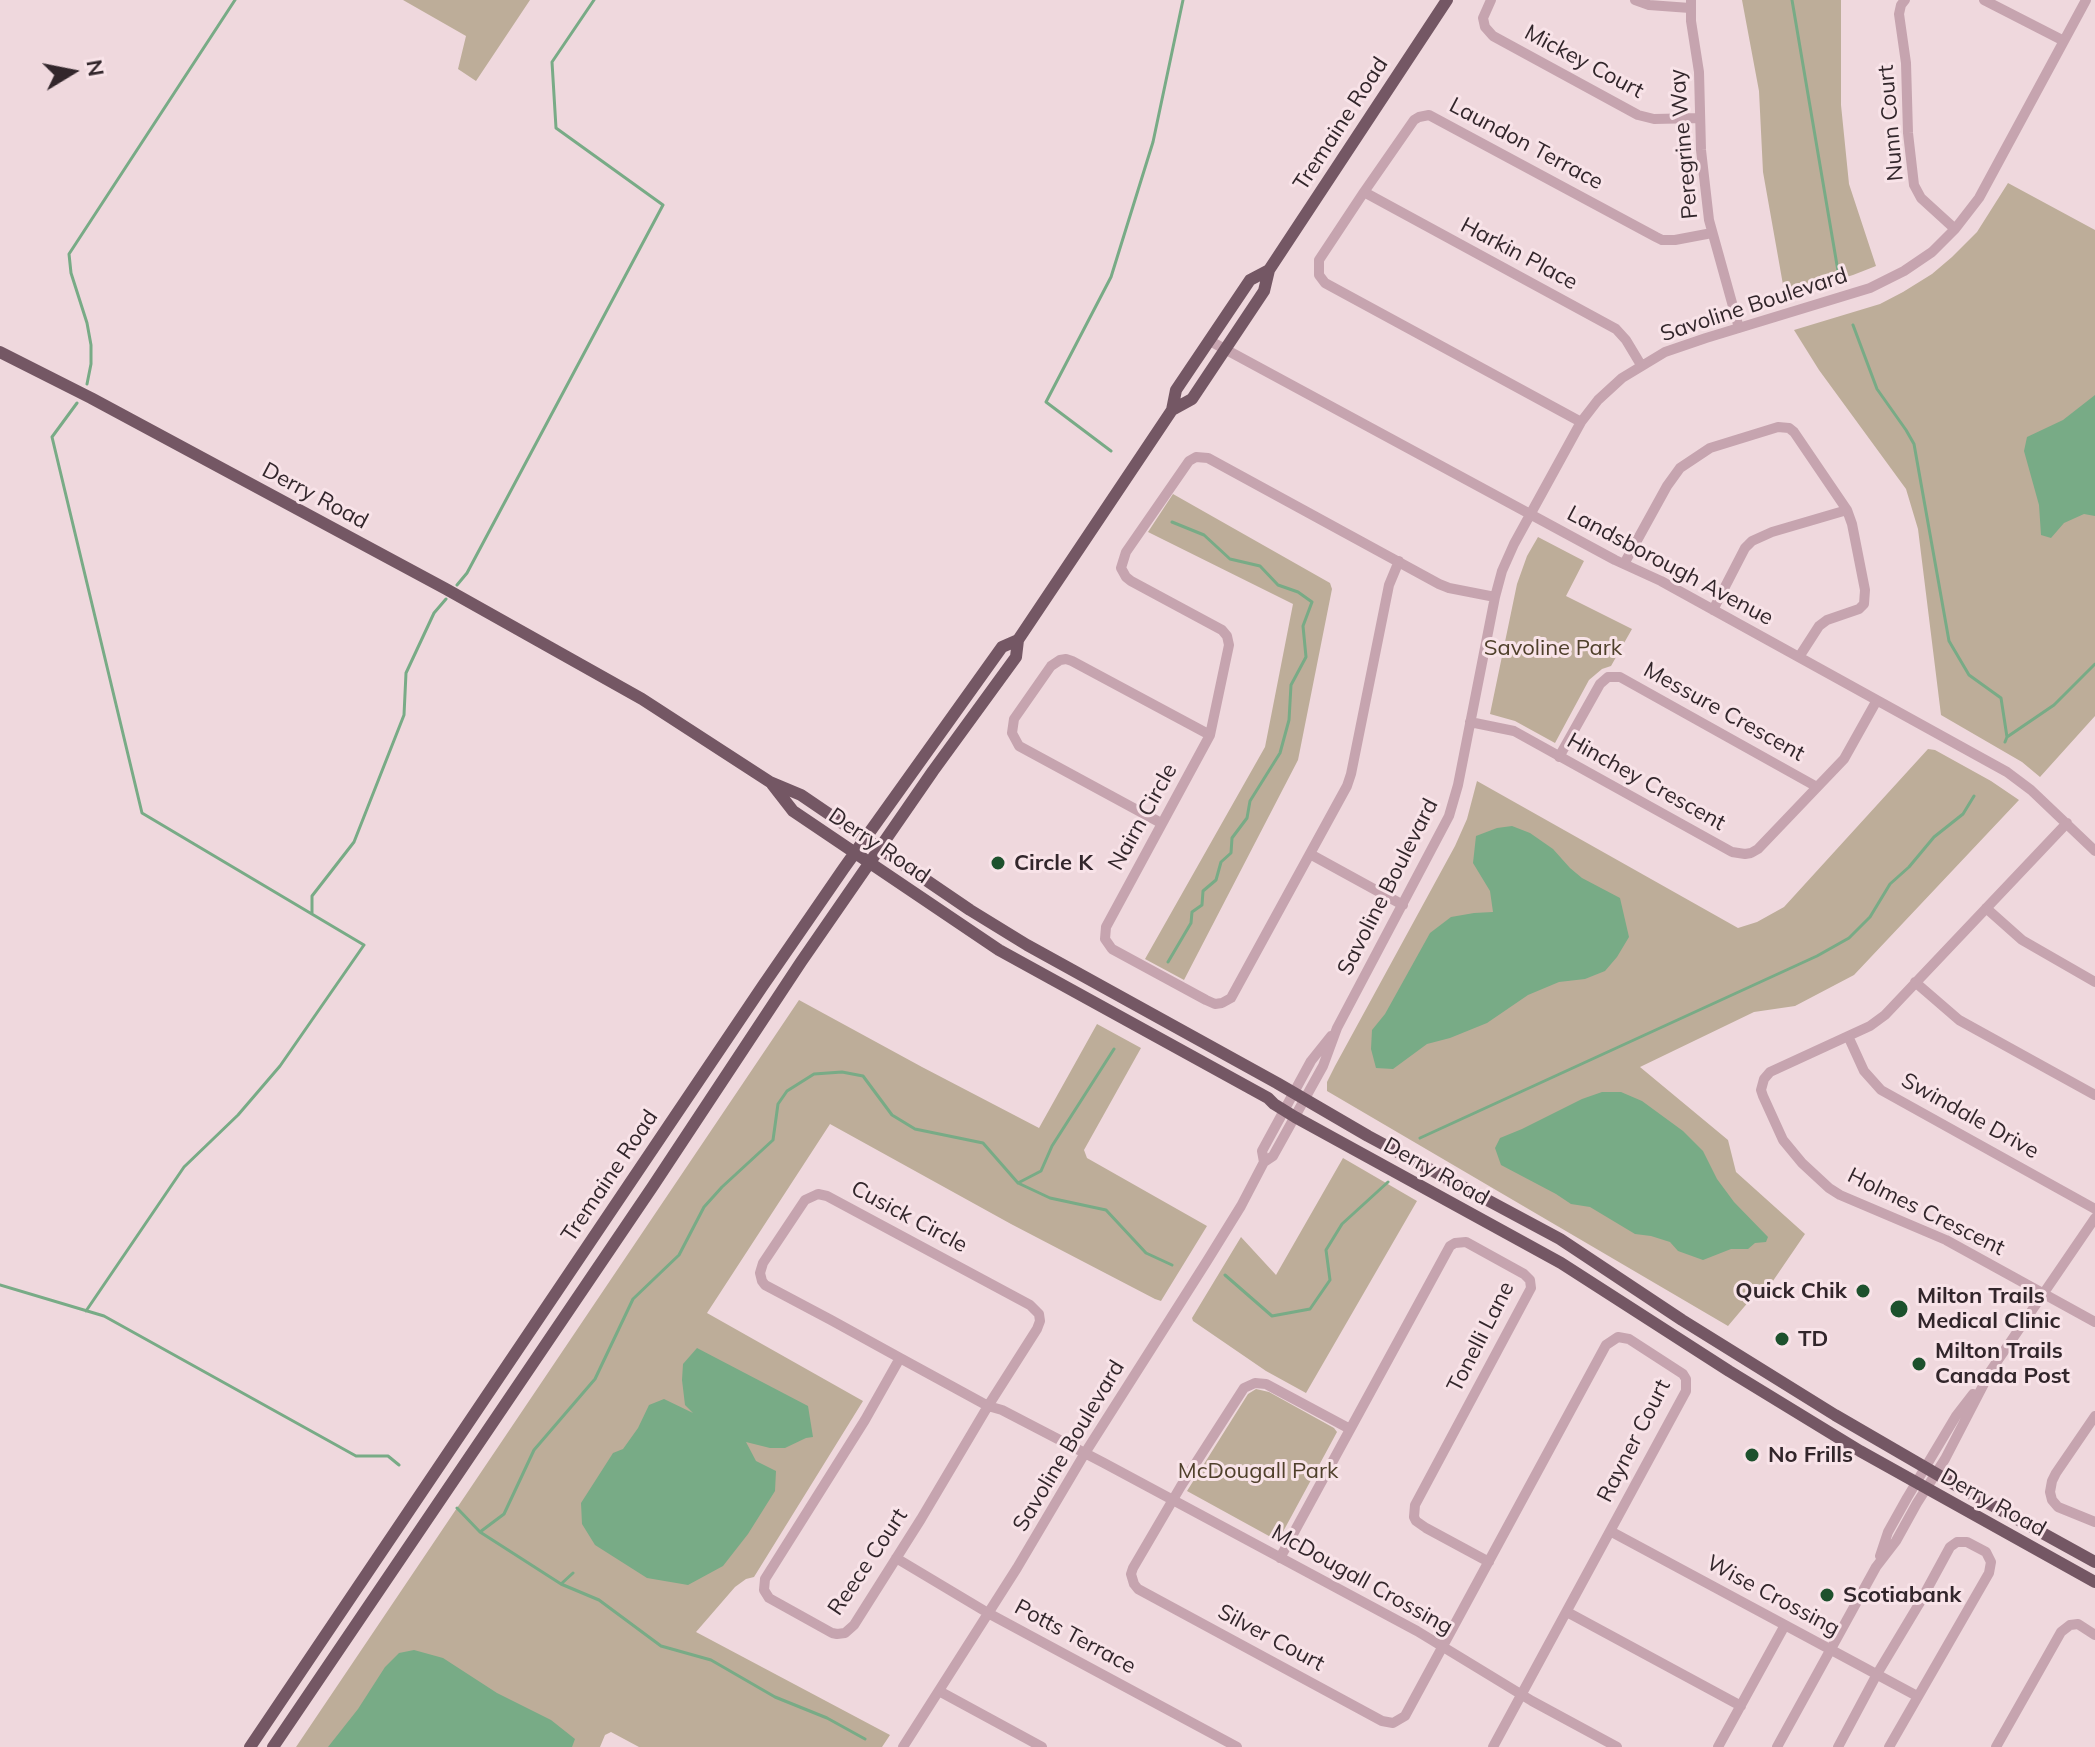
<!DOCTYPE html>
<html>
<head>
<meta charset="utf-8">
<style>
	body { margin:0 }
	#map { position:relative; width:2095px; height:1747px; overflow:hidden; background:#efd8dd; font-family:Mulish,sans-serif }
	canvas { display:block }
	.north { position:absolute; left:32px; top:32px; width:80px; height:80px; -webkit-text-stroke:6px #f8e3e8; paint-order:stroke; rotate:80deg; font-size:22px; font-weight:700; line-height:32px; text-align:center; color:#32262b }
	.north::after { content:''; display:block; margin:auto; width:28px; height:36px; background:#32262b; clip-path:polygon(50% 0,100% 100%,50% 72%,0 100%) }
</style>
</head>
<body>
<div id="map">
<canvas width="2095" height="1747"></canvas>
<div class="north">N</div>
</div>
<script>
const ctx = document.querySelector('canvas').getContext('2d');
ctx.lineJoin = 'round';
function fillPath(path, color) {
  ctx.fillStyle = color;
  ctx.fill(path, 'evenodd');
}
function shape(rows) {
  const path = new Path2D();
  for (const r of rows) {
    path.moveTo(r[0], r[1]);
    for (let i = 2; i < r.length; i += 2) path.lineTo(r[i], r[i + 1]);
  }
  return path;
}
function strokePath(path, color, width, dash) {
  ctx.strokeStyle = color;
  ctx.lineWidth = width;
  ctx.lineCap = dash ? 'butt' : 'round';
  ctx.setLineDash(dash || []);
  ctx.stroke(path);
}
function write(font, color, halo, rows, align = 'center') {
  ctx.font = font + ' Mulish,sans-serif';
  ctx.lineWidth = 6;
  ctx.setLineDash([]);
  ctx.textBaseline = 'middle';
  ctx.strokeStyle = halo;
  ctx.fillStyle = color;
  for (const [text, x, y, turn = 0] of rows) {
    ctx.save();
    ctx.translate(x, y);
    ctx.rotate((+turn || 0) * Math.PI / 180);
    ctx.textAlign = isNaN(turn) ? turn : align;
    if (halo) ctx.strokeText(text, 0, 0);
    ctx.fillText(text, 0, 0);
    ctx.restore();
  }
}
const green = shape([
	[403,0,530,0,476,81,458,69,466,36],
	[1742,0,1841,0,1841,105,1849,184,1876,266,1853,275,1785,296,1763,172,1759,91],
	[2008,183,2095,230,2095,716,2040,777,2022,762,1941,715,1918,529,1906,489,1819,370,1794,330,1880,304,1903,292,1932,274,1952,257,1977,232],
	[1173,494,1330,583,1332,589,1298,760,1184,980,1145,959,1265,747,1293,604,1148,532],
	[1538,537,1584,561,1566,596,1632,629,1611,666,1602,669,1589,680,1555,743,1515,721,1490,714,1517,584,1527,556],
	[1928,749,1935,750,1991,781,2019,800,1854,975,1795,1006,1754,1012,1640,1067,1728,1140,1736,1172,1805,1234,1762,1297,1755,1294,1728,1326,1327,1091,1327,1082,1335,1066,1455,846,1467,819,1477,781,1738,928,1757,922,1784,907],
	[799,1000,922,1067,1039,1128,1097,1024,1141,1048,1084,1150,1087,1158,1207,1226,1161,1301,1155,1299,1011,1224,830,1124,707,1313,863,1401,754,1577,746,1579,735,1587,696,1632,890,1735,882,1747,639,1747,611,1732,605,1735,600,1747,296,1747],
	[1343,1158,1417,1201,1306,1393,1266,1371,1193,1321,1192,1318,1241,1237,1276,1275],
	[1256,1389,1269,1392,1334,1428,1337,1432,1278,1541,1187,1491,1248,1394]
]);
const water = shape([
	[2095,395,2095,516,2084,514,2064,523,2051,538,2041,535,2039,505,2024,451,2027,437,2063,420],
	[1512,826,1530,833,1553,849,1570,868,1582,878,1620,898,1629,937,1617,957,1605,971,1585,979,1559,982,1528,995,1487,1023,1450,1038,1427,1044,1393,1069,1376,1068,1371,1049,1372,1030,1385,1014,1430,933,1451,917,1474,913,1493,912,1490,891,1473,863,1476,836,1497,828],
	[1602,1092,1621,1092,1642,1101,1683,1131,1703,1151,1717,1179,1734,1202,1768,1237,1766,1242,1755,1243,1748,1249,1731,1249,1703,1260,1678,1251,1670,1242,1651,1236,1635,1234,1590,1207,1571,1204,1556,1194,1501,1165,1495,1148,1500,1138,1522,1129,1582,1099],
	[697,1348,808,1406,813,1437,806,1438,785,1448,770,1448,746,1442,756,1461,776,1471,775,1491,748,1534,723,1566,688,1585,647,1578,595,1545,582,1524,581,1503,613,1453,623,1449,638,1428,649,1405,664,1399,693,1413,685,1405,682,1380,683,1364],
	[414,1650,443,1658,497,1693,551,1720,575,1739,572,1747,328,1747,358,1709,385,1667,399,1653]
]);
const stream = shape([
	[1792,0,1839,277],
	[1853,325,1877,389,1906,430,1914,444,1949,641,1969,675,2001,698,2007,737],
	[87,384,91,364,91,345,87,323,71,273,69,254,235,0],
	[77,403,52,437,142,813,364,945,280,1066,238,1115,184,1167,86,1311],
	[1111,451,1046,402,1111,277,1153,142,1183,0],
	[457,585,467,573,663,205,556,128,552,62,594,0],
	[2005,742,2007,737,2054,705,2095,664],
	[312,913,312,896,354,842,404,715,406,673,434,613,446,599],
	[1168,962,1191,923,1192,912,1202,905,1203,891,1216,880,1221,862,1231,853,1232,838,1247,818,1250,801,1280,753,1289,720,1291,685,1306,657,1303,626,1312,602,1298,592,1278,585,1260,566,1230,559,1204,535,1172,522],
	[1420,1138,1817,956,1849,938,1870,917,1890,884,1909,867,1934,837,1963,814,1974,796],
	[1018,1183,1041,1171,1052,1146,1114,1049],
	[1225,1275,1272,1316,1310,1309,1330,1280,1326,1250,1342,1224,1388,1182],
	[0,1285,104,1316,356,1456,388,1456,399,1465],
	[457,1508,480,1532,504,1514,534,1450,595,1379,633,1299,679,1255,704,1207,722,1187,773,1140,778,1104,787,1091,814,1074,842,1072,863,1076,892,1115,915,1129,983,1143,1018,1183,1050,1198,1106,1210,1146,1253,1172,1265],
	[480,1532,561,1584,599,1600,661,1646,711,1660,775,1697,827,1718,865,1739],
	[561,1584,573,1573]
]);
const minor = shape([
	[1491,0,1483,18,1485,27,1493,36,1638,115,1654,119,1700,118],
	[1635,0,1649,5,1690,8],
	[1691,0,1691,21,1699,72,1701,150,1709,220,1739,328],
	[1905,0,1901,5,1899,14,1906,63,1908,133,1914,185,1921,198,1955,229],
	[1984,0,2064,41],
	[1364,192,1616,329,1626,340,1641,365],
	[1210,341,1615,560,1661,581,2007,772,2031,790,2095,851],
	[1581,422,1325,283,1319,275,1319,260,1364,192,1414,120,1419,117,1429,115,1656,237,1662,240,1675,240,1712,233],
	[1399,561,1389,585,1351,774,1347,786,1231,998,1222,1003,1215,1004,1206,1000,1112,949,1105,939,1106,927,1210,735,1229,645,1227,636,1222,630,1131,581,1126,577,1121,568,1126,552,1189,461,1196,457,1208,458,1439,584,1449,588,1495,597],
	[1624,564,1667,486,1680,468,1710,448,1778,427,1789,428,1794,432,1847,510,1852,524,1865,590,1864,604,1859,609,1827,620,1819,626,1799,657],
	[1713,610,1745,548,1752,541,1772,532,1847,510],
	[1470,722,1514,731,1732,852,1745,854,1751,853,1758,849,1844,759,1877,700],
	[1559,757,1600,684,1608,677,1620,677,1817,787],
	[1161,823,1019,746,1012,733,1014,719,1051,666,1060,660,1066,659,1072,661,1210,735],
	[2067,823,1885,1015,1870,1026,1770,1072,1764,1079,1761,1090,1763,1096,1783,1140,1802,1163,1829,1188,1840,1195,1946,1240,2095,1322],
	[1310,854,1403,905],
	[1986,908,2022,940,2095,982],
	[1915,982,1959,1020,2095,1095],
	[1848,1036,1864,1071,1881,1090,2095,1209],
	[1264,1162,1262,1151,1311,1061,1331,1036],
	[900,1358,865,1420,765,1579,764,1590,769,1598,832,1633,837,1634,845,1633,854,1625,921,1519,988,1406,1037,1329,1040,1321,1039,1314,1030,1305,827,1196,818,1194,805,1200,763,1263,760,1273,762,1281,765,1285,831,1320,900,1358,988,1406,1002,1410,1104,1463,1417,1631,1532,1701,1617,1747],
	[1983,1382,2095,1218],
	[2095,1416,2056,1473,2052,1481,2050,1492,2052,1500,2058,1507,2095,1522],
	[1350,1429,1266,1384,1255,1383,1244,1388,1181,1486,1133,1568,1131,1574,1134,1584,1138,1589,1382,1721,1393,1723,1405,1716,1606,1345,1618,1337,1629,1339,1683,1374,1686,1379,1686,1391,1493,1747],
	[1610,1531,1917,1696],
	[1880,1556,1888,1532,1907,1498,1956,1416,1973,1394],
	[896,1558,988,1613,1237,1747],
	[1280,1558,1450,1246,1455,1243,1466,1242,1524,1274,1530,1280,1531,1288,1415,1505,1414,1517,1416,1521,1426,1528,1489,1562],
	[1567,1612,1741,1706],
	[939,1691,1042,1747],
	[903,1747,1017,1568,1085,1453,1207,1261,1241,1206,1264,1162,1273,1156,1323,1066,1337,1028,1449,816,1458,785,1495,597,1502,571,1514,544,1581,422,1598,400,1622,378,1665,352,1706,338,1870,288,1904,271,1932,252,1955,229,1979,198,2086,0],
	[1718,1747,1785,1625],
	[1777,1747,1876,1567,1896,1541,1917,1503,1945,1459,1988,1376],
	[1838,1747,1877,1674,1919,1604,1950,1547,1957,1542,1967,1542,1986,1552,1991,1562,1989,1573,1889,1747],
	[1996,1747,2061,1632,2070,1625,2078,1624,2095,1635]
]);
const major = shape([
	[0,352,91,398,446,589,642,699,770,782,801,795,970,910,1027,945,1277,1083,1368,1136,1560,1239,1682,1320,1835,1415,1959,1487,2095,1562],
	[1172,410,1192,399,1264,291,1269,270,1447,0],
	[772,784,793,811,999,950,1268,1098,1274,1104,1295,1117,1561,1263,1729,1371,1860,1451,2095,1582],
	[250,1747,762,987,844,868,1002,647,1018,640],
	[273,1747,653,1186,801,962,933,771,1016,657,1018,640,1172,410,1176,390,1250,280,1269,270]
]);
const markers = [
	[998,863,8,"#1d512d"],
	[1863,1291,8,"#1d512d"],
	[1899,1309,10,"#1d512d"],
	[1782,1339,8,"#1d512d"],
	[1919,1364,8,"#1d512d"],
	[1752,1455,8,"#1d512d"],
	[1827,1595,8,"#1d512d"]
];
const streetNames = [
	["Mickey Court",1584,62,28],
	["Nunn Court",1891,123,-95],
	["Tremaine Road",1341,124,-57],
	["Laundon Terrace",1526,144,28],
	["Peregrine Way",1684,144,-95],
	["Harkin Place",1519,254,28],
	["Savoline Boulevard",1754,305,-18],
	["Derry Road",315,496,28],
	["Landsborough Avenue",1670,566,28],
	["Messure Crescent",1724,712,29],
	["Hinchey Crescent",1646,782,29],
	["Nairn Circle",1143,817,-61],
	["Derry Road",879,846,34],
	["Savoline Boulevard",1388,887,-63],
	["Swindale Drive",1970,1116,29],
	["Derry Road",1436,1172,29],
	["Tremaine Road",610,1176,-56],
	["Holmes Crescent",1926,1212,26],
	["Cusick Circle",909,1217,28],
	["Tonelli Lane",1481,1337,-63],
	["Rayner Court",1634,1441,-63],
	["Savoline Boulevard",1069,1446,-59],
	["Derry Road",1993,1503,29],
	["Reece Court",868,1562,-56],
	["McDougall Crossing",1362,1580,29],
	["Wise Crossing",1773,1596,28],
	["Potts Terrace",1075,1637,28],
	["Silver Court",1271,1638,28]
];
const parkNames = [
	["Savoline Park",1553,648],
	["McDougall Park",1258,1471]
];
const poiNames = [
	["Circle K",1014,863],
	["Quick Chik",1847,1291,"right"],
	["Milton Trails",1917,1296],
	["Medical Clinic",1917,1321],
	["TD",1798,1339],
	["Milton Trails",1935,1351],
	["Canada Post",1935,1376],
	["No Frills",1768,1455],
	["Scotiabank",1843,1595]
];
fillPath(green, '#bdad99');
fillPath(water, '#78ab86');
strokePath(stream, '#78ab86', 3);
strokePath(minor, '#c6a4af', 10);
strokePath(major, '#745764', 12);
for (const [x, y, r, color] of markers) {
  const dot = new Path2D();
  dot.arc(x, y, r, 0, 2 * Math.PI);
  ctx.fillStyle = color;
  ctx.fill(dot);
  strokePath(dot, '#f8e3e8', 3);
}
write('22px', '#32262b', '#f8e3e8', streetNames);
write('22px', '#4f402b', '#f8e3e8', parkNames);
write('bold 22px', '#32262b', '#f8e3e8', poiNames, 'left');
</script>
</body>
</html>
